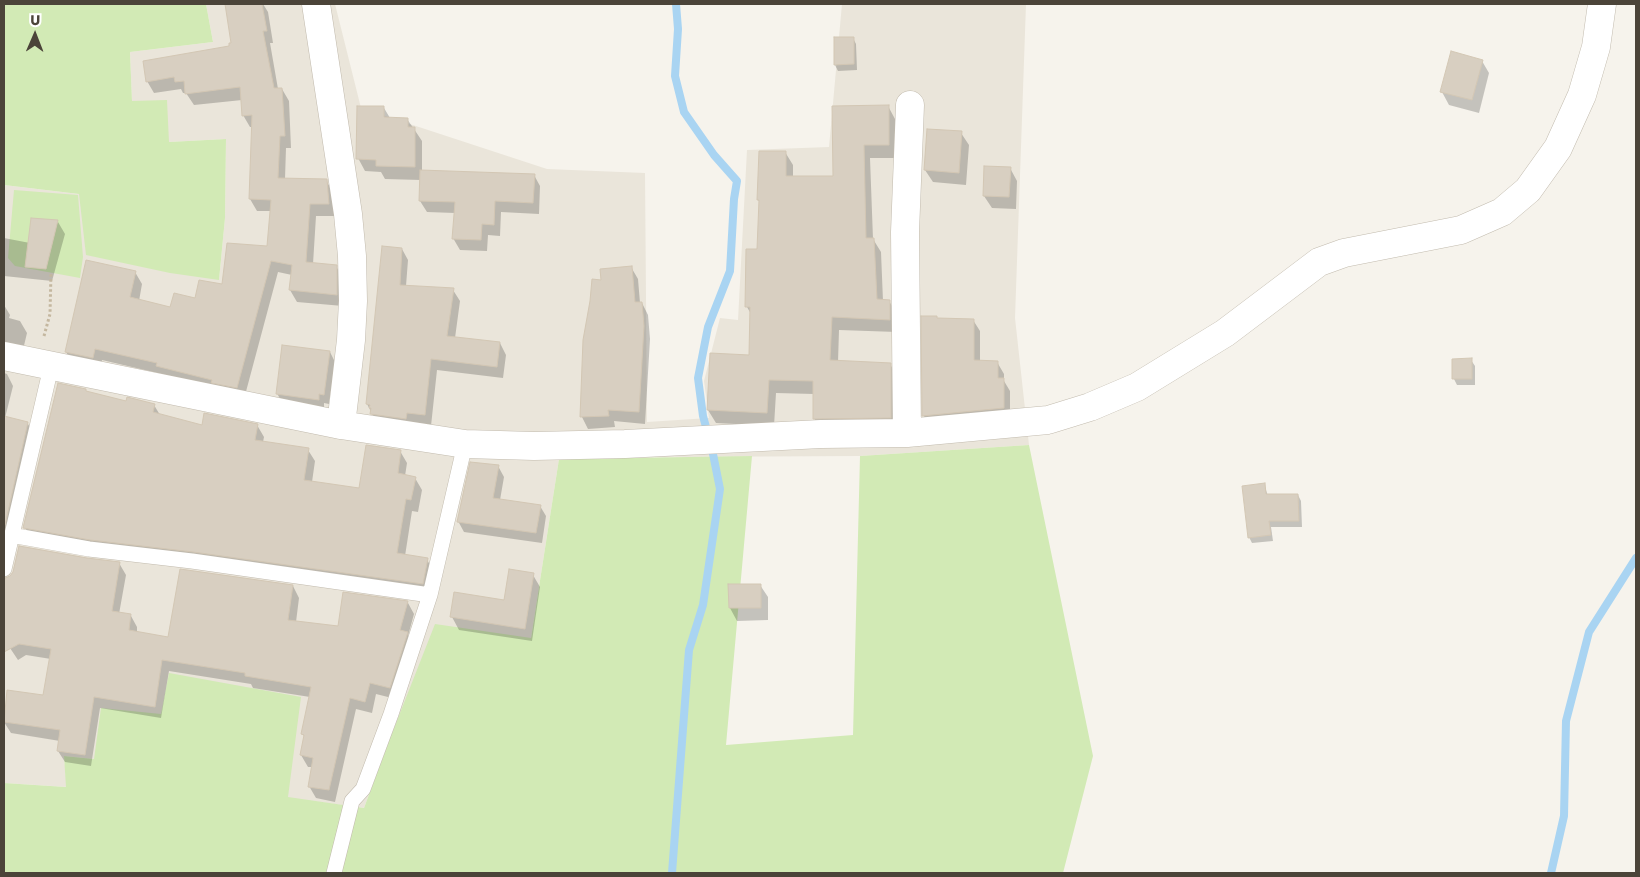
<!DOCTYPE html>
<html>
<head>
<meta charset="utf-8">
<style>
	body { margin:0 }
	#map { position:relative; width:1640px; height:877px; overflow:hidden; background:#f6f3ec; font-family:Poppins,sans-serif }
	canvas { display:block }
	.frame { position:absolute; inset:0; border:5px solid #4b4439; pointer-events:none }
	.north { position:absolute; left:10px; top:10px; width:50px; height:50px; -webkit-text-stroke:4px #fff; paint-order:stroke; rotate:1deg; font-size:14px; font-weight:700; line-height:20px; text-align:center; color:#4b4439 }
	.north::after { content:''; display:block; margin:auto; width:18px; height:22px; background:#4b4439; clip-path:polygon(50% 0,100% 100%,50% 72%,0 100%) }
</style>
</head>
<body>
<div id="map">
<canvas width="1640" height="877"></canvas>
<div class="frame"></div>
<div class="north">U</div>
</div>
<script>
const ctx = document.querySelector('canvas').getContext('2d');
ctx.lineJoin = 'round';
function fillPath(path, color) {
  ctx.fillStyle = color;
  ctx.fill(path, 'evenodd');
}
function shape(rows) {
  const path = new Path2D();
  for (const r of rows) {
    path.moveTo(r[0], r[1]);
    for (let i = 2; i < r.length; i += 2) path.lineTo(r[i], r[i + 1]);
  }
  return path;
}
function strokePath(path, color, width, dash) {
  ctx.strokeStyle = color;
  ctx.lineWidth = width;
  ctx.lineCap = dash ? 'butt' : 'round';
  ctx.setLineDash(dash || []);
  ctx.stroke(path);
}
const residential = shape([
	[206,4,335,4,361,108,547,169,645,173,647,422,709,418,704,381,720,318,738,320,747,150,829,147,842,4,1026,4,1015,318,1029,445,860,456,671,457,559,459,531,638,387,746,364,808,288,798,169,674,161,714,94,759,64,756,67,787,4,783,4,185,79,194,219,280,225,218,226,139,169,142,132,102,130,52,213,42]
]);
const green = shape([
	[4,4,206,4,213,42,130,52,132,101,167,100,169,142,226,139,225,218,219,280,170,273,86,255,79,194,4,185],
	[14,190,78,195,83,257,80,278,15,266,8,258],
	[1029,445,1093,756,1063,873,4,873,4,783,66,787,64,756,94,759,101,708,161,714,169,673,301,697,288,797,364,808,387,746,435,624,531,638,559,459,752,456,726,745,853,735,860,456]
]);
const shadow = shape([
	[234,4,263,4,268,12,273,43,270,43,278,89,282,89,289,101,291,148,286,148,285,179,326,180,333,193,335,216,316,216,313,264,336,266,343,279,343,306,297,302,290,290,292,275,278,272,244,399,164,378,162,374,102,360,100,370,73,364,66,352,87,261,135,272,142,284,139,301,171,308,196,300,223,286,268,248,271,211,257,211,250,199,253,127,250,127,243,115,242,100,194,105,186,93,183,93,181,89,154,93,147,81,231,47,233,44,226,5],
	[853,38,856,44,857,70,838,71,835,65],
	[1482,61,1489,73,1479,113,1449,105,1442,92],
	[888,106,895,119,896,158,870,158,873,239,881,252,883,301,889,301,897,314,897,332,839,330,838,362,890,364,898,378,898,430,822,432,814,418,814,394,776,393,774,426,716,423,708,410,711,355,750,356,751,314,747,307,758,251,761,203,758,200,785,152,793,165,793,178,834,178],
	[384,108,390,118,407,119,414,129,422,141,422,171,534,175,540,186,539,214,501,212,500,236,488,235,487,251,460,250,453,238,455,213,427,212,420,201,421,180,385,179,381,172,365,171,358,158],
	[961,133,969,145,966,185,933,182,925,170],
	[1010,168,1017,181,1016,209,992,208,984,196],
	[58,222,65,234,52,281,4,276,4,238,30,243],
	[402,249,408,260,406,286,453,290,460,301,455,338,500,343,506,355,503,378,437,370,431,426,378,425,367,404],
	[631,267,638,279,640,303,642,303,648,315,650,339,645,424,614,421,615,427,588,429,582,417,585,340,602,282],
	[4,305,10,315,9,318,20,321,27,333,22,354,4,355],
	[937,320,973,320,980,331,980,361,997,362,1004,374,1004,381,1010,391,1010,420,930,427,924,416],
	[330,352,335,362,329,404,324,403,324,409,282,403,277,393],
	[1471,360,1475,366,1475,385,1457,385,1454,379],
	[4,373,7,374,13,386,5,418,28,424,34,435,11,536,4,535],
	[85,390,87,393,127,402,154,405,160,415,203,426,257,425,264,437,263,442,308,450,315,461,312,482,360,490,400,451,407,463,405,476,415,478,422,490,418,512,412,511,405,556,427,560,434,571,429,596,31,539,25,527],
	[498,466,504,477,500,500,540,506,546,516,542,543,464,532,458,521],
	[1264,484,1268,496,1298,495,1301,501,1302,527,1271,527,1273,541,1252,543,1249,537],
	[119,563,126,575,119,614,131,616,137,627,137,632,169,638,293,586,299,598,296,622,339,627,344,593,408,603,414,614,408,636,414,645,396,699,376,694,372,713,356,709,335,802,316,798,309,786,313,767,308,767,301,755,305,738,303,734,310,697,253,688,251,684,169,671,161,718,100,708,91,766,65,762,58,751,60,741,11,733,4,722,44,696,51,659,26,655,18,660,4,639,4,589,6,579],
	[533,575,540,587,532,641,459,630,452,617,505,601],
	[760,585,768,597,768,620,737,621,730,608]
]);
const stream = shape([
	[672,873,689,650,703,605,720,489,712,449,703,416,698,378,708,327,730,271,734,199,737,181,714,155,684,112,675,76,678,29,676,4],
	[1551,873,1564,816,1566,721,1589,632,1636,558]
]);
const building = shape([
	[225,4,262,4,267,31,263,31,274,88,282,88,285,136,280,136,278,178,327,179,329,204,310,204,306,262,337,265,337,295,289,290,292,265,271,261,237,388,211,383,212,380,156,366,157,363,95,349,93,358,65,352,86,260,136,271,130,297,170,307,174,293,195,298,199,280,222,284,227,243,267,246,271,200,249,199,252,115,242,116,240,87,185,94,184,81,175,82,174,77,146,82,143,61,229,46,229,43,231,43,225,4],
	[834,37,854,37,854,64,834,65,834,37],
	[1451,51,1483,60,1472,100,1440,92,1451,51],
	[889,105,889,145,864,145,866,238,874,238,877,299,890,300,890,320,832,317,830,360,891,363,891,418,813,419,813,381,769,380,767,413,707,410,710,353,749,355,750,307,745,307,746,249,757,249,759,200,757,200,759,151,786,151,786,176,833,176,832,106,889,105],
	[357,106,384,106,384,117,408,118,408,127,415,127,415,167,376,166,376,160,356,159,357,106],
	[927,129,962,131,959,173,924,170,927,129],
	[984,166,1011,167,1009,197,983,196,984,166],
	[420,170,535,174,533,203,495,201,494,225,482,224,481,240,452,239,455,202,419,201,420,170],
	[31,218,58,220,46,269,25,267,31,218],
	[382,246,402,248,400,285,454,288,447,336,500,342,497,367,431,359,425,415,407,413,406,419,370,414,371,408,369,408,370,405,366,404,382,246],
	[632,266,635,302,642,302,644,326,639,412,608,410,609,416,580,417,583,340,590,301,592,279,601,280,600,269,632,266],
	[921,316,937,316,937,318,974,319,974,360,998,361,998,378,1004,378,1004,408,922,416,921,316],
	[282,345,330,351,324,395,319,394,319,400,276,394,282,345],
	[1472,358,1472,379,1452,379,1452,359,1472,358],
	[58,383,86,389,86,391,126,401,127,397,155,404,153,412,202,425,204,413,258,424,255,440,309,448,304,480,359,488,366,445,401,450,398,473,416,477,411,500,406,499,397,553,428,558,423,584,193,552,90,540,23,528,58,383],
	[4,416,28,422,5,525,4,525,4,416],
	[470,462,499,465,493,498,541,505,536,533,457,522,470,462],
	[1265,483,1266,494,1298,494,1299,521,1269,521,1271,535,1248,538,1242,486,1265,483],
	[19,546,87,558,120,562,112,611,131,614,129,630,168,637,180,569,293,585,288,620,338,626,343,592,408,601,400,630,408,632,390,688,370,683,365,702,350,698,329,790,308,787,313,758,300,755,304,735,301,734,311,687,245,676,245,673,162,660,155,707,94,697,85,755,57,751,60,730,4,722,7,690,43,695,51,649,19,644,4,652,4,582,5,578,10,576,13,572,19,546],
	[509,569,534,573,525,629,450,617,454,592,504,600,509,569],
	[728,584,761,584,761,608,729,608,728,584]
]);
const path = shape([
	[44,336,50,314,51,273]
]);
const service = shape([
	[11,535,89,549,192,561,430,595],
	[4,569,51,367],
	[334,873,352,801,363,789,391,714,430,595,465,444]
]);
const minor = shape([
	[316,4,348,214,352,256,353,301,351,340,341,425],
	[4,356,341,425,465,444,534,446,625,444,821,434,907,433,1048,420,1090,407,1137,387,1225,333,1319,262,1344,253,1461,230,1502,212,1528,190,1558,148,1582,95,1596,47,1602,4],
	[907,433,905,232,910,105]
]);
fillPath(residential, '#eae5da');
fillPath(green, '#d2eab5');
fillPath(shadow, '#0003');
strokePath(stream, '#a9d4f2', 8);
fillPath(building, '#d8cfc1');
strokePath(building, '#d3c7b4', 1);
strokePath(service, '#c2bbae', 16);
strokePath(minor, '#c2bbae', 29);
strokePath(path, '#c4b79f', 3, [2.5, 2.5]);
strokePath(service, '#fff', 15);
strokePath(minor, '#fff', 28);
</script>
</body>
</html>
